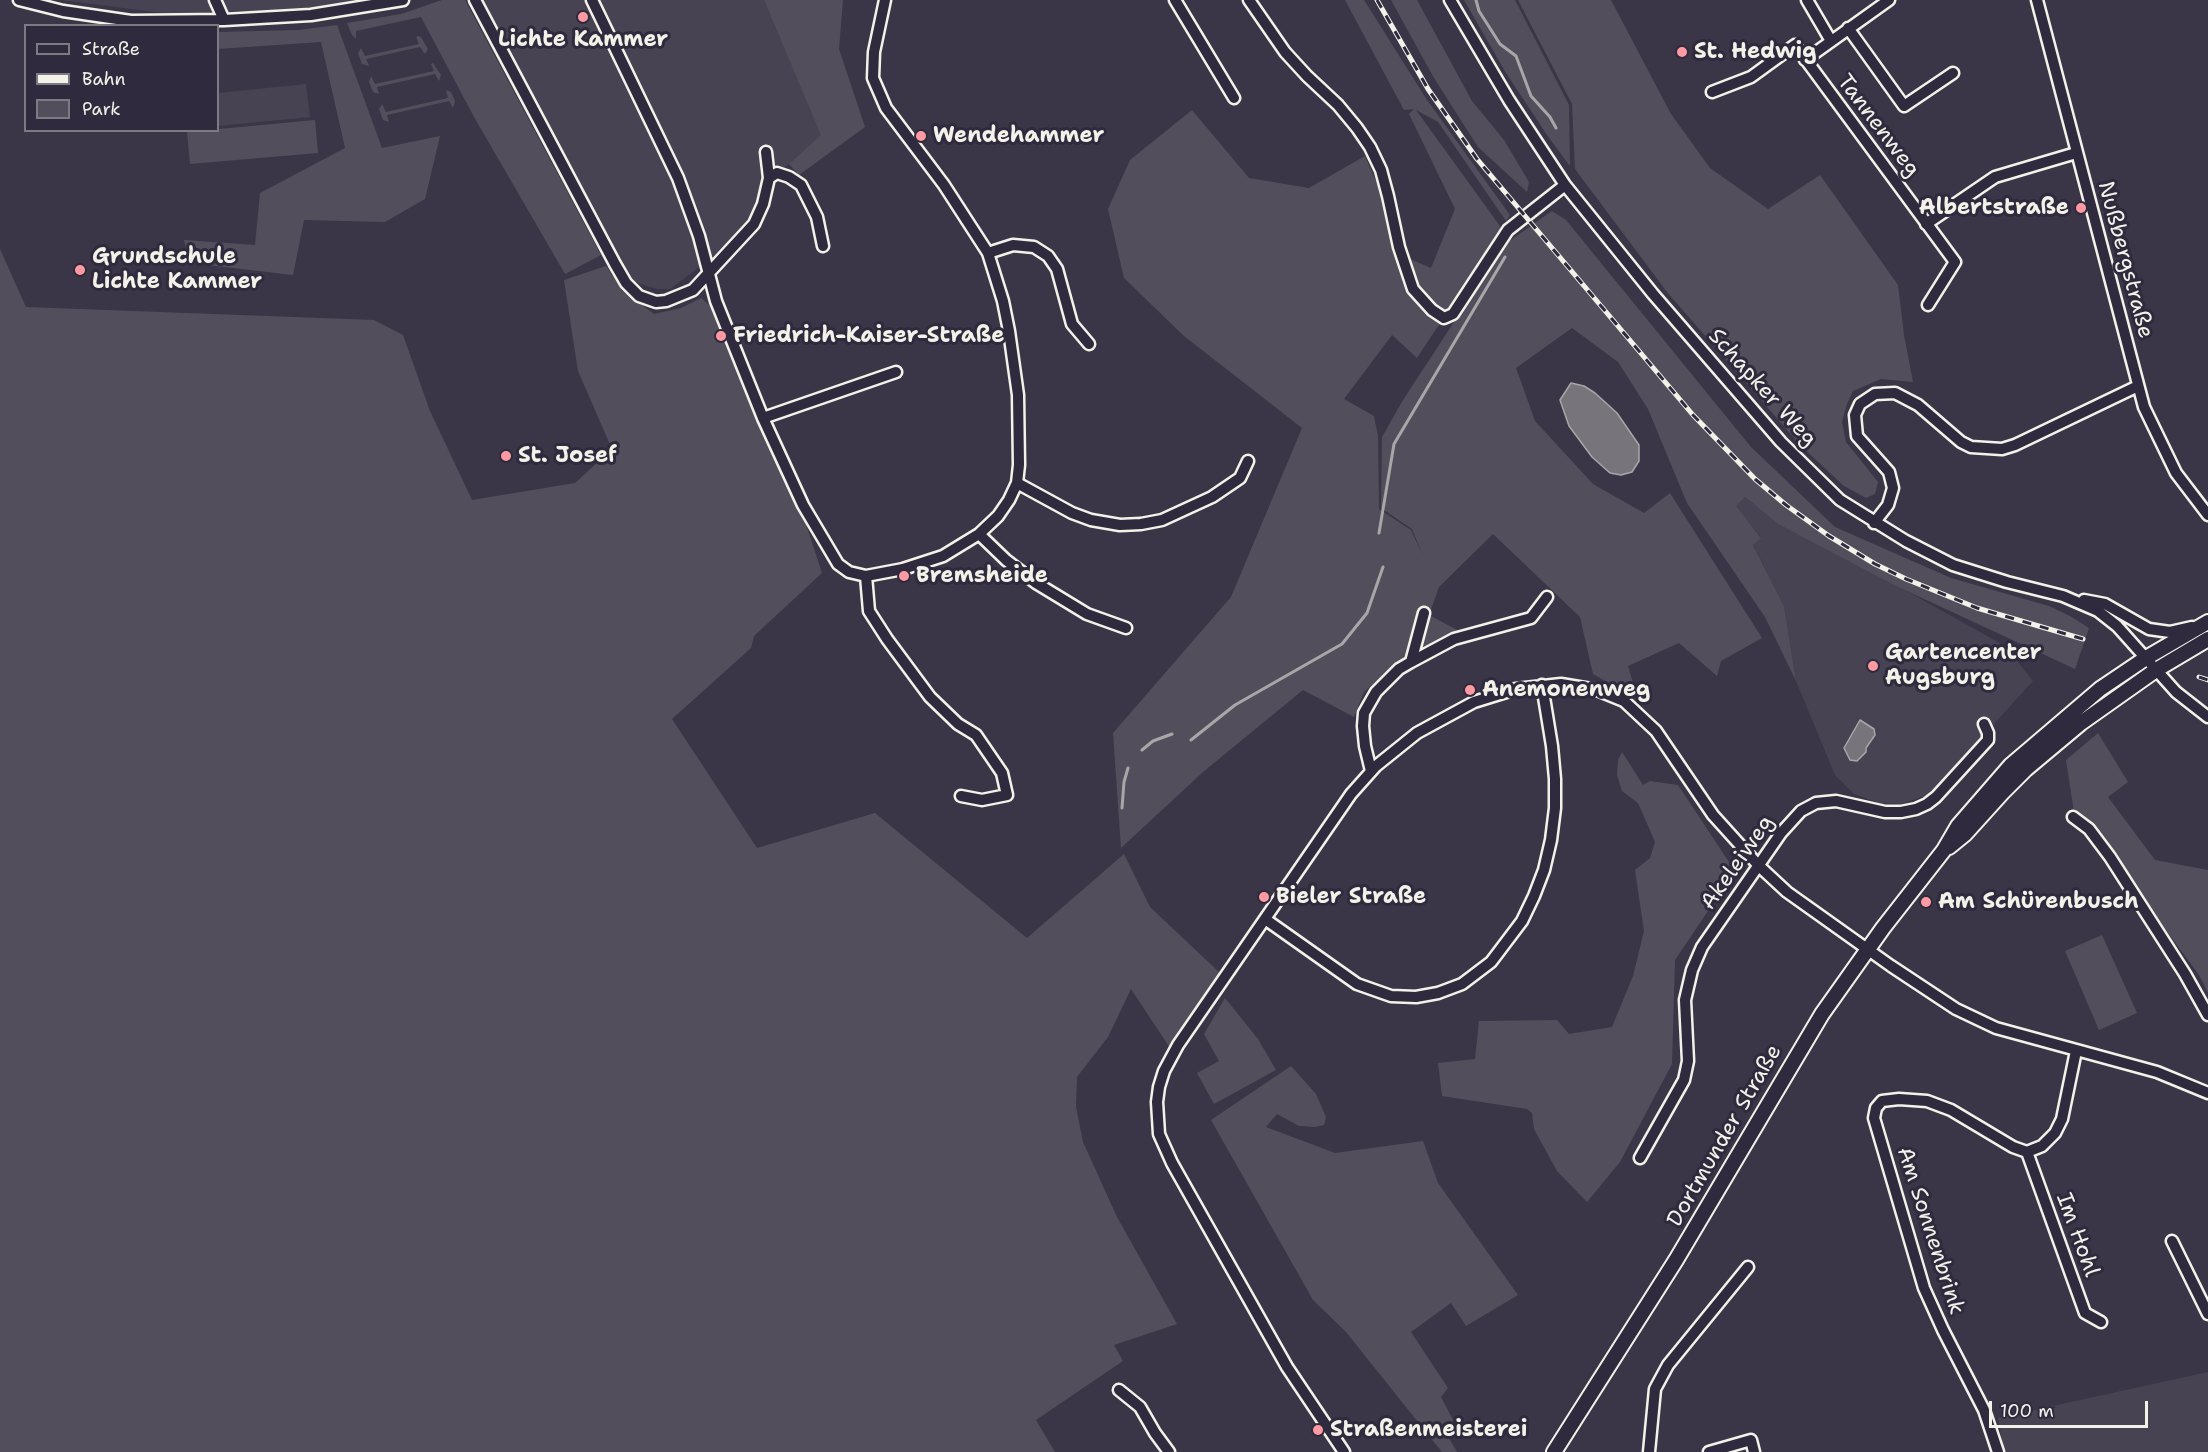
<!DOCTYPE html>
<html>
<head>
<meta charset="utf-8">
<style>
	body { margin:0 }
	#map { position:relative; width:2208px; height:1452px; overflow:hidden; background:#3b3647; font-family:"Shantell Sans",sans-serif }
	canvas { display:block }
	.legend { position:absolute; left:24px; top:24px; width:195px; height:108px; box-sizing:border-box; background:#2f2a3d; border:2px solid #7e7a81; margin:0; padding:8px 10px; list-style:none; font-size:18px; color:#f4f1e8 }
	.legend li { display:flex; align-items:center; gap:12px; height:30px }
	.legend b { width:30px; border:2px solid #7e7a81 }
	.scale { position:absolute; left:1989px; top:1401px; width:159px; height:27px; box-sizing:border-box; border:3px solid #f4f1e8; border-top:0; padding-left:8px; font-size:18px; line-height:21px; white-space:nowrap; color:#f4f1e8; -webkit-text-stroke:4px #2f2a3d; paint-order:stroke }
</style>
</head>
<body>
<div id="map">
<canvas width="2208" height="1452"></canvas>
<ul class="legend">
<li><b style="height:8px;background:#2f2a3d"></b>Straße</li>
<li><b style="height:8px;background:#f4f1e8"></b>Bahn</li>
<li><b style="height:16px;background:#534e5c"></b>Park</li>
</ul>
<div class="scale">100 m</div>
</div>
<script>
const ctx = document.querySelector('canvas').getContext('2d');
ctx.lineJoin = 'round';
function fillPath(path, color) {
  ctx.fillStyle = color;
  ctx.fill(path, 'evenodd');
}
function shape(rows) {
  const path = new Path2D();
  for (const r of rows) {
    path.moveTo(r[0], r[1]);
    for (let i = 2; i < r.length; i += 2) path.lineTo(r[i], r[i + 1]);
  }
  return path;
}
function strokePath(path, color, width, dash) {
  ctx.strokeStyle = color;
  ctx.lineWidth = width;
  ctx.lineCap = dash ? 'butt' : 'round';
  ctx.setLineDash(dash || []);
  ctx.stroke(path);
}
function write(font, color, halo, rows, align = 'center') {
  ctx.font = font + ' "Shantell Sans",sans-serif';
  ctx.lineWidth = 6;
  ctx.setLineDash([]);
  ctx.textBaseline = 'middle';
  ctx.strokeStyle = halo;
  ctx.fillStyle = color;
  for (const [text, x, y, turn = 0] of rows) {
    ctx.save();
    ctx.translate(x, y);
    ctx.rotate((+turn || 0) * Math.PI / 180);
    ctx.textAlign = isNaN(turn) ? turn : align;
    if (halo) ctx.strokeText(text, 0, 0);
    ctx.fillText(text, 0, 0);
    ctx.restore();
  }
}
const built = shape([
	[61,0,364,0,311,12,234,11,186,16],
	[478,0,764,0,822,135,789,164,769,178,754,224,698,268,670,289,657,289,631,281,609,260],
	[306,84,310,117,218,126,218,93],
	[1745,497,1778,524,1869,570,2005,646,2033,681,1930,794,1901,804,1879,803,1854,794,1835,775,1796,681,1784,606,1753,544,1761,537,1735,506],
	[2208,1372,2208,1452,2004,1452,1998,1418]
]);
const green = shape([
	[442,0,465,0,601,255,565,274,474,117,421,17,356,31,356,39,352,35,347,23,401,14],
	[764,0,843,0,839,49,865,127,799,175,789,164,821,135],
	[1345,0,1364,0,1427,100,1510,215,1506,221,1438,122,1416,110,1505,233,1458,303,1436,329,1417,358,1392,335,1344,399,1374,416,1378,436,1379,509,1411,530,1423,556,1412,529,1381,508,1382,437,1403,400,1505,244,1552,211,1566,220,1751,447,1835,527,1951,578,2049,606,2070,616,2089,628,2075,669,1894,585,1778,524,1745,497,1736,506,1761,538,1753,545,1784,606,1796,681,1765,617,1687,503,1648,409,1618,362,1572,328,1516,368,1535,421,1593,484,1644,513,1670,493,1762,638,1721,661,1717,676,1679,643,1628,666,1638,700,1593,674,1580,617,1493,534,1439,587,1429,615,1461,632,1399,661,1364,692,1354,717,1303,690,1203,772,1121,848,1113,733,1231,597,1302,428,1184,336,1124,278,1108,209,1130,160,1192,110,1249,178,1309,188,1365,156,1410,259,1431,268,1455,209,1409,114,1414,109,1404,110],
	[1391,0,1417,0,1472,101,1504,140,1529,182,1527,192,1478,147,1434,78],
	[1464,0,1515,0,1569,105,1570,166,1549,138,1506,73],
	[1518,0,1611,0,1671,114,1710,168,1768,209,1820,175,1898,285,1904,335,1913,382,1881,379,1853,391,1847,404,1842,422,1846,442,1878,482,1875,494,1866,498,1844,486,1801,446,1667,292,1575,169,1572,104],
	[337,25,382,148,440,136,425,199,385,222,304,220,293,275,190,263,184,240,255,245,260,193,345,148,321,42,218,49,218,32,299,30],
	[418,36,421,37,428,49,425,54,420,47,366,59,369,66,362,64,358,53,361,48,365,56,419,44,416,37],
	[433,63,441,75,439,81,435,74,377,87,379,94,373,92,369,82,371,76,375,84,434,71,431,64],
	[446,90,451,92,455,101,453,108,449,101,387,115,389,122,383,120,379,109,382,104,386,112,448,98],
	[315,120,318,153,190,164,187,132],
	[0,249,26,307,374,320,403,335,430,411,472,500,575,483,612,449,578,371,564,280,606,266,622,290,654,314,681,308,701,298,714,309,757,422,805,521,822,573,754,636,751,648,672,719,757,848,875,813,1027,938,1124,854,1150,907,1220,973,1170,1048,1131,989,1108,1037,1077,1077,1076,1107,1083,1142,1117,1217,1177,1324,1114,1345,1123,1361,1036,1420,1055,1452,0,1452],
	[2098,733,2128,782,2108,797,2155,860,2208,870,2208,993,2199,975,2090,827,2074,812,2066,760],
	[1622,752,1643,785,1650,781,1678,785,1735,871,1675,960,1672,1064,1620,1162,1587,1202,1557,1171,1534,1129,1532,1113,1527,1109,1442,1096,1438,1063,1475,1059,1479,1021,1557,1020,1569,1034,1612,1027,1633,976,1644,931,1635,870,1650,858,1655,842,1638,803,1622,791,1617,775,1618,760],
	[2102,935,2137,1013,2099,1030,2065,951],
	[1225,998,1258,1039,1276,1070,1214,1104,1197,1073,1219,1061,1204,1034],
	[1291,1066,1316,1094,1326,1117,1324,1125,1315,1127,1299,1126,1277,1114,1266,1127,1335,1153,1423,1141,1438,1183,1518,1295,1466,1326,1451,1303,1411,1332,1448,1388,1441,1397,1453,1420,1447,1435,1457,1452,1442,1452,1346,1332,1313,1300,1211,1120]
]);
const water = shape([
	[1571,383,1584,386,1595,393,1617,413,1639,445,1639,461,1632,472,1621,475,1610,473,1592,457,1569,426,1560,400,1571,383],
	[1860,720,1874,729,1875,735,1866,748,1866,752,1857,761,1850,760,1844,748,1860,720]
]);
const stream = shape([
	[1476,0,1479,11,1500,44,1516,56,1531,96,1550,117,1556,128],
	[1379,533,1394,444,1505,257],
	[1191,740,1235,705,1342,644,1367,613,1383,567],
	[1142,750,1153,741,1172,734],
	[1122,808,1124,782,1128,768]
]);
const minor = shape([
	[19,0,63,11,131,21,224,20,311,15,403,0],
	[215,0,224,20],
	[475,0,615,264,626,283,639,296,656,302,666,301,693,290,754,224,763,204,769,178,777,173,789,177,801,185,817,217,823,246],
	[592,0,678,178,699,236,716,301,763,418,803,505,838,564,849,572,866,576,903,569,943,556,979,534,998,516,1009,500,1017,483,1019,465,1018,395,1009,331,1003,301,988,253,944,185,886,108,873,78,874,52,885,0],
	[1175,0,1234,98],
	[1249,0,1285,52,1307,76,1338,105,1357,128,1370,147,1381,170,1388,196,1399,247,1413,289,1432,310,1444,318,1453,314,1508,230,1565,185],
	[1450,0,1509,100,1565,185,1653,294,1781,442,1840,500,1906,541,1953,565,2007,582,2063,596,2098,611,2117,626,2176,692,2208,717],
	[1807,0,1831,41],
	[2037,0,2144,407,2176,473,2208,515],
	[1848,28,1904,106,1953,73],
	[1805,60,1889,0],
	[1712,92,1751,77,1795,45,1955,262,1928,305],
	[766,152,769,178],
	[1926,224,1995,177,2076,153],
	[988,253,1013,245,1034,247,1048,256,1057,269,1072,324,1089,344],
	[763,418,896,372],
	[1017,483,1072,513,1091,520,1120,525,1141,524,1162,520,1212,497,1240,478,1248,461],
	[1874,523,1888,505,1893,488,1889,472,1857,436,1855,415,1860,404,1875,394,1895,393,1918,405,1961,442,1971,447,2002,449,2015,445,2138,386],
	[979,534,1006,560,1036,583,1087,614,1126,628],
	[866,576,869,611,887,639,930,697,958,724,976,735,1002,773,1007,795,982,800,961,796],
	[2084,600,2105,604,2149,629,2170,632,2192,627],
	[1411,662,1454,639,1531,618,1547,597],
	[1371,771,1365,746,1363,726,1364,713,1376,692,1399,669,1411,662,1424,613],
	[2073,817,2089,829,2110,857,2185,974,2208,1015],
	[1265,919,1357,984,1391,996,1416,997,1438,993,1462,984,1491,962,1522,921,1534,896,1544,870,1551,840,1555,808,1555,779,1552,746,1542,685],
	[2027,1152,2085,1313,2101,1322],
	[1640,1158,1684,1080,1688,1061,1685,1000,1692,970,1702,947,1781,833,1801,811,1816,803,1836,801,1885,812,1901,812,1916,809,1927,804,1936,797,1988,740,1988,733,1984,724],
	[2172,1241,2208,1314],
	[1119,1390,1140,1407,1155,1433,1169,1452],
	[1344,1452,1287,1367,1172,1163,1159,1134,1157,1102,1159,1087,1164,1071,1178,1045,1351,794,1376,766,1417,733,1474,702,1516,689,1561,684,1597,690,1624,701,1656,731,1713,815,1759,866,1787,892,1891,966,1956,1009,1996,1028,2157,1072,2208,1093],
	[1649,1452,1655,1389,1668,1365,1748,1267],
	[1709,1452,1751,1440,1754,1452],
	[1998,1452,1984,1410,1943,1330,1924,1288,1874,1118,1876,1108,1882,1101,1899,1099,1927,1101,1951,1110,2013,1147,2027,1152,2042,1146,2055,1133,2062,1119,2076,1051]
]);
const major = shape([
	[1949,847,1965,834,2002,793,2026,769,2081,723,2156,670,2208,639],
	[1554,1452,1676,1260,1822,1014,1883,928,1944,850,1958,826,2011,765,2100,689,2146,658,2208,622]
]);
const rail = shape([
	[1377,0,1428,89,1477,159,1693,415,1755,479,1786,505,1829,536,1875,564,1906,579,1977,608,2083,639],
	[2199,677,2208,680]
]);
const markers = [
	[583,17,6,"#ff9aa2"],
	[1682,52,6,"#ff9aa2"],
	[921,136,6,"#ff9aa2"],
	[2081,208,6,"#ff9aa2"],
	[80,270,6,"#ff9aa2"],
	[721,336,6,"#ff9aa2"],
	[506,456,6,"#ff9aa2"],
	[904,576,6,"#ff9aa2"],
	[1873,666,6,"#ff9aa2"],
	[1470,690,6,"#ff9aa2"],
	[1264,897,6,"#ff9aa2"],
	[1926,902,6,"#ff9aa2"],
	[1318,1430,6,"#ff9aa2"]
];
const poiNames = [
	["Lichte Kammer",583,40,"center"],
	["St. Hedwig",1694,52],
	["Wendehammer",933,136],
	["Albertstraße",2069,208,"right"],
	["Grundschule",92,257],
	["Lichte Kammer",92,282],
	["Friedrich-Kaiser-Straße",733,336],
	["St. Josef",518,456],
	["Bremsheide",916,576],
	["Gartencenter",1885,653],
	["Augsburg",1885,678],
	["Anemonenweg",1482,690],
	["Bieler Straße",1276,897],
	["Am Schürenbusch",1938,902],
	["Straßenmeisterei",1330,1430]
];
const streetNames = [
	["Tannenweg",1878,126,53],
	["Nußbergstraße",2125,260,75],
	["Schapker Weg",1762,388,48],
	["Akeleiweg",1738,863,-55],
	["Dortmunder Straße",1725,1136,-60],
	["Am Sonnenbrink",1930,1231,72],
	["Im Hohl",2077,1235,70]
];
fillPath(built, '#484352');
fillPath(green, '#534e5c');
fillPath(water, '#78747b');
strokePath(water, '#aaa6a7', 1.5);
strokePath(stream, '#aaa6a7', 3);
strokePath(minor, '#f4f1e8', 15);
strokePath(major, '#f4f1e8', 18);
strokePath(minor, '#2f2a3d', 10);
strokePath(major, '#2f2a3d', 14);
strokePath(rail, '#f4f1e8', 5);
strokePath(rail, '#2f2a3d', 3, [9]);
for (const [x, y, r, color] of markers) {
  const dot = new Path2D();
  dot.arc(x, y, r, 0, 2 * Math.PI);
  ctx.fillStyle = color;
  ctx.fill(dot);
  strokePath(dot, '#2f2a3d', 2);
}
write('bold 22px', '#f4f1e8', '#2f2a3d', poiNames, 'left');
write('22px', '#f4f1e8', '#2f2a3d', streetNames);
</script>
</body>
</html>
